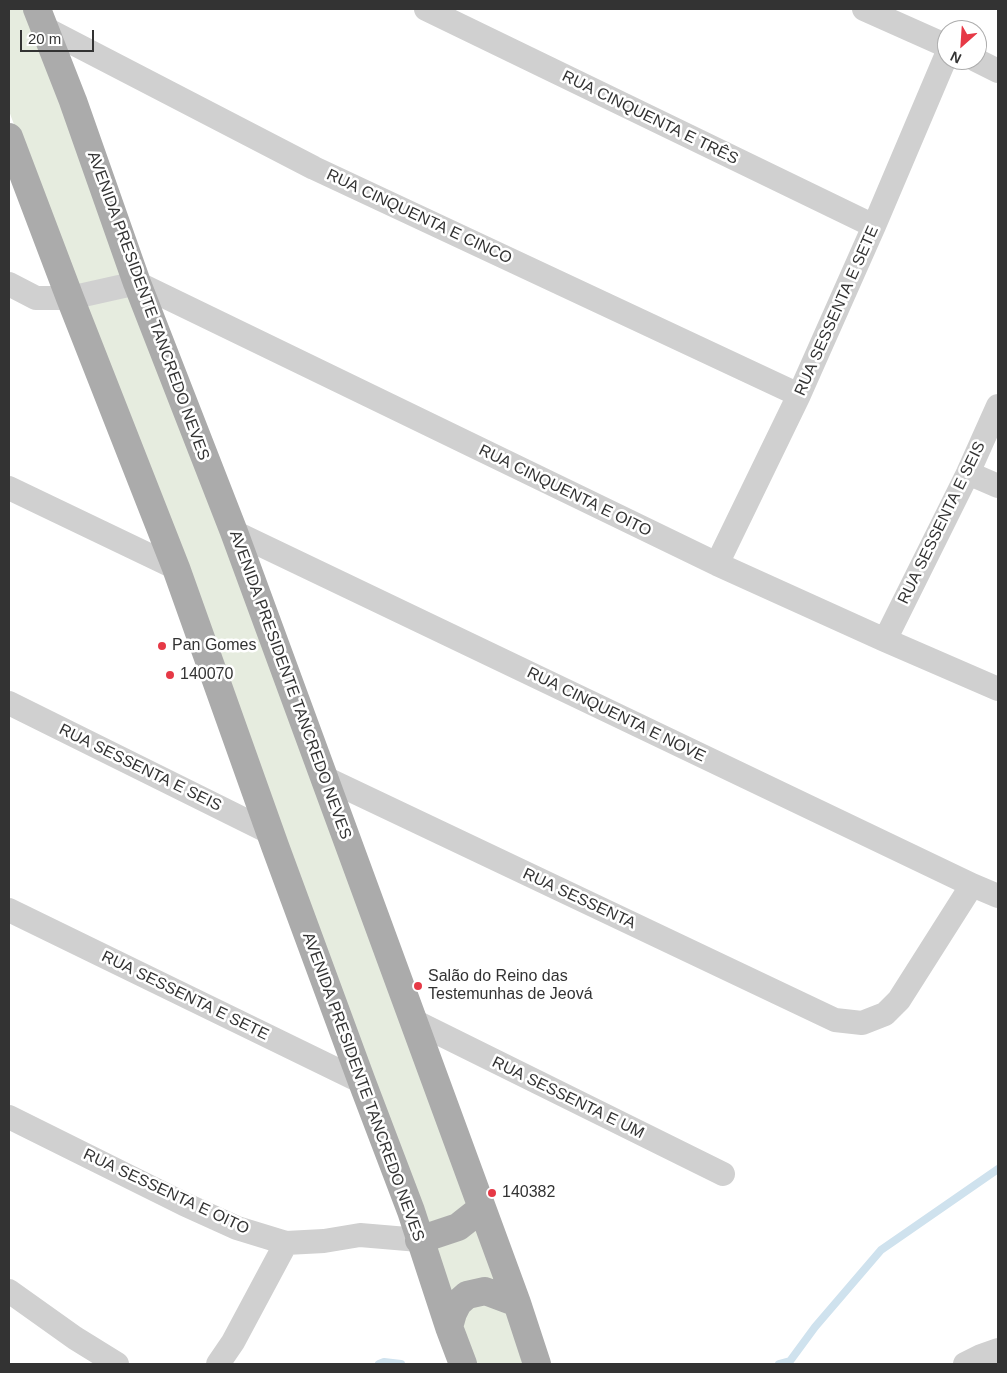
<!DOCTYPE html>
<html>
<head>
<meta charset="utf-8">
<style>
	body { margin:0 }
	#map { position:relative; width:1007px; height:1373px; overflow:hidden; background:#fff; font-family:Helvetica,sans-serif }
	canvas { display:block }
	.frame { position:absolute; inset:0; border:10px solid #333; pointer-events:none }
	.north { position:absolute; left:937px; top:20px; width:50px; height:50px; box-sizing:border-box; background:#fff; border:1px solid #adadad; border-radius:50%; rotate:206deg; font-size:14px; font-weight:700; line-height:20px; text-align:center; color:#333 }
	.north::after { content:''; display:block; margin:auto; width:18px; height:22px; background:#e63946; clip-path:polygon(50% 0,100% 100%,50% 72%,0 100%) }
	.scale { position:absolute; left:20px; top:30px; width:74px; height:22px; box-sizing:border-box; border:2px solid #333; border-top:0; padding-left:6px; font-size:15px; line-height:18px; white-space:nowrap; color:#333; -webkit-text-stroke:4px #fff; paint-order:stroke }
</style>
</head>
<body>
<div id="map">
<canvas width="1007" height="1373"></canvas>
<div class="frame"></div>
<div class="north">N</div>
<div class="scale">20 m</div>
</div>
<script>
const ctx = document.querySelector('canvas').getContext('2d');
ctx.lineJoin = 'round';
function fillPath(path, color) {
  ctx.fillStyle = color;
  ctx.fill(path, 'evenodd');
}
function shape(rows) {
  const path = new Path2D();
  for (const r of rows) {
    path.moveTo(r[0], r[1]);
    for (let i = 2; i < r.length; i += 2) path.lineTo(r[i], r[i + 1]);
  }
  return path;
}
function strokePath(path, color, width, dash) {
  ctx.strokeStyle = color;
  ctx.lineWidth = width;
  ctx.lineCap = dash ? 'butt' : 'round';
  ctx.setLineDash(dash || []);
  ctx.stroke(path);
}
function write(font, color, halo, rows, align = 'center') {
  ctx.font = font + ' Helvetica,sans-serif';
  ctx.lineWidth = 5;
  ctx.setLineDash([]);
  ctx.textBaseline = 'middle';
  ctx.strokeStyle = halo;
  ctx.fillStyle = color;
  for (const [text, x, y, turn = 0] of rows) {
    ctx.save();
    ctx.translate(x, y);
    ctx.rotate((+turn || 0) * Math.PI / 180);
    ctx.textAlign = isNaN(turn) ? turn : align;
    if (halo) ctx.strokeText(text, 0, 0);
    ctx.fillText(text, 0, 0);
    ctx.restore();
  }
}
const green = shape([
	[9,9,28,9,532,1364,472,1364,9,111]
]);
const stream = shape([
	[379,1364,384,1362,401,1364],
	[779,1364,790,1361,815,1327,881,1250,998,1169]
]);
const minor = shape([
	[426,9,874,226],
	[864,9,947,46],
	[44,28,314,168,799,395],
	[976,60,998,71],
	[9,284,36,298,70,298,137,283,717,564,885,640,998,689],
	[968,473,998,486],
	[9,488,176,568],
	[234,532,972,885,998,896],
	[717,564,799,395,874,226,947,54],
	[885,640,968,473,998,406],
	[9,703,271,833],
	[323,777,835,1020,862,1023,885,1014,899,1000,972,885],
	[9,910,362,1082],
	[414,1021,723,1174],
	[9,1117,184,1204,237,1228,286,1243,324,1241,360,1235,419,1240],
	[9,1291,75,1338,117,1364],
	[218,1364,233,1342,286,1243],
	[965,1364,981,1356,998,1350]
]);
const major = shape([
	[37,9,73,101,137,283,234,532,517,1303,537,1364],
	[9,137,70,298,176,568,275,846,362,1082,411,1211,449,1327,463,1364],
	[419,1240,458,1227,482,1208],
	[449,1327,453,1313,458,1303,467,1295,485,1291,517,1303]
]);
const markers = [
	[162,646,5,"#e63946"],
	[170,675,5,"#e63946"],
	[418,986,5,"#e63946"],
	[492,1193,5,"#e63946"]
];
const streetNames = [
	["RUA CINQUENTA E TRÊS",650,118,26],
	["RUA CINQUENTA E CINCO",419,217,25],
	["AVENIDA PRESIDENTE TANCREDO NEVES",148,306,70],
	["RUA SESSENTA E SETE",837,311,-66],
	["RUA CINQUENTA E OITO",565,491,26],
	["RUA SESSENTA E SEIS",942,523,-64],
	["AVENIDA PRESIDENTE TANCREDO NEVES",290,685,70],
	["RUA CINQUENTA E NOVE",616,715,26],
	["RUA SESSENTA E SEIS",140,768,26],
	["RUA SESSENTA",579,899,25],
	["RUA SESSENTA E SETE",185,996,26],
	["AVENIDA PRESIDENTE TANCREDO NEVES",363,1087,70],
	["RUA SESSENTA E UM",568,1098,26],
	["RUA SESSENTA E OITO",166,1192,25]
];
const poiNames = [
	["Pan Gomes",172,646],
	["140070",180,675],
	["Salão do Reino das",428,977],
	["Testemunhas de Jeová",428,995],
	["140382",502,1193]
];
fillPath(green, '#e6ecdf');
strokePath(stream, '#cfe2ee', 8);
strokePath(minor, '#d0d0d0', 24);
strokePath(major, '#ababab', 28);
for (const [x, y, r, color] of markers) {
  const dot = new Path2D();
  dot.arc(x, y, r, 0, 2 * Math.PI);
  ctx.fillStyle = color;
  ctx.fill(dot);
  strokePath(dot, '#fff', 2);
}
write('16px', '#333', '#fff', streetNames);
write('16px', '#333', '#fff', poiNames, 'left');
</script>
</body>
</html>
